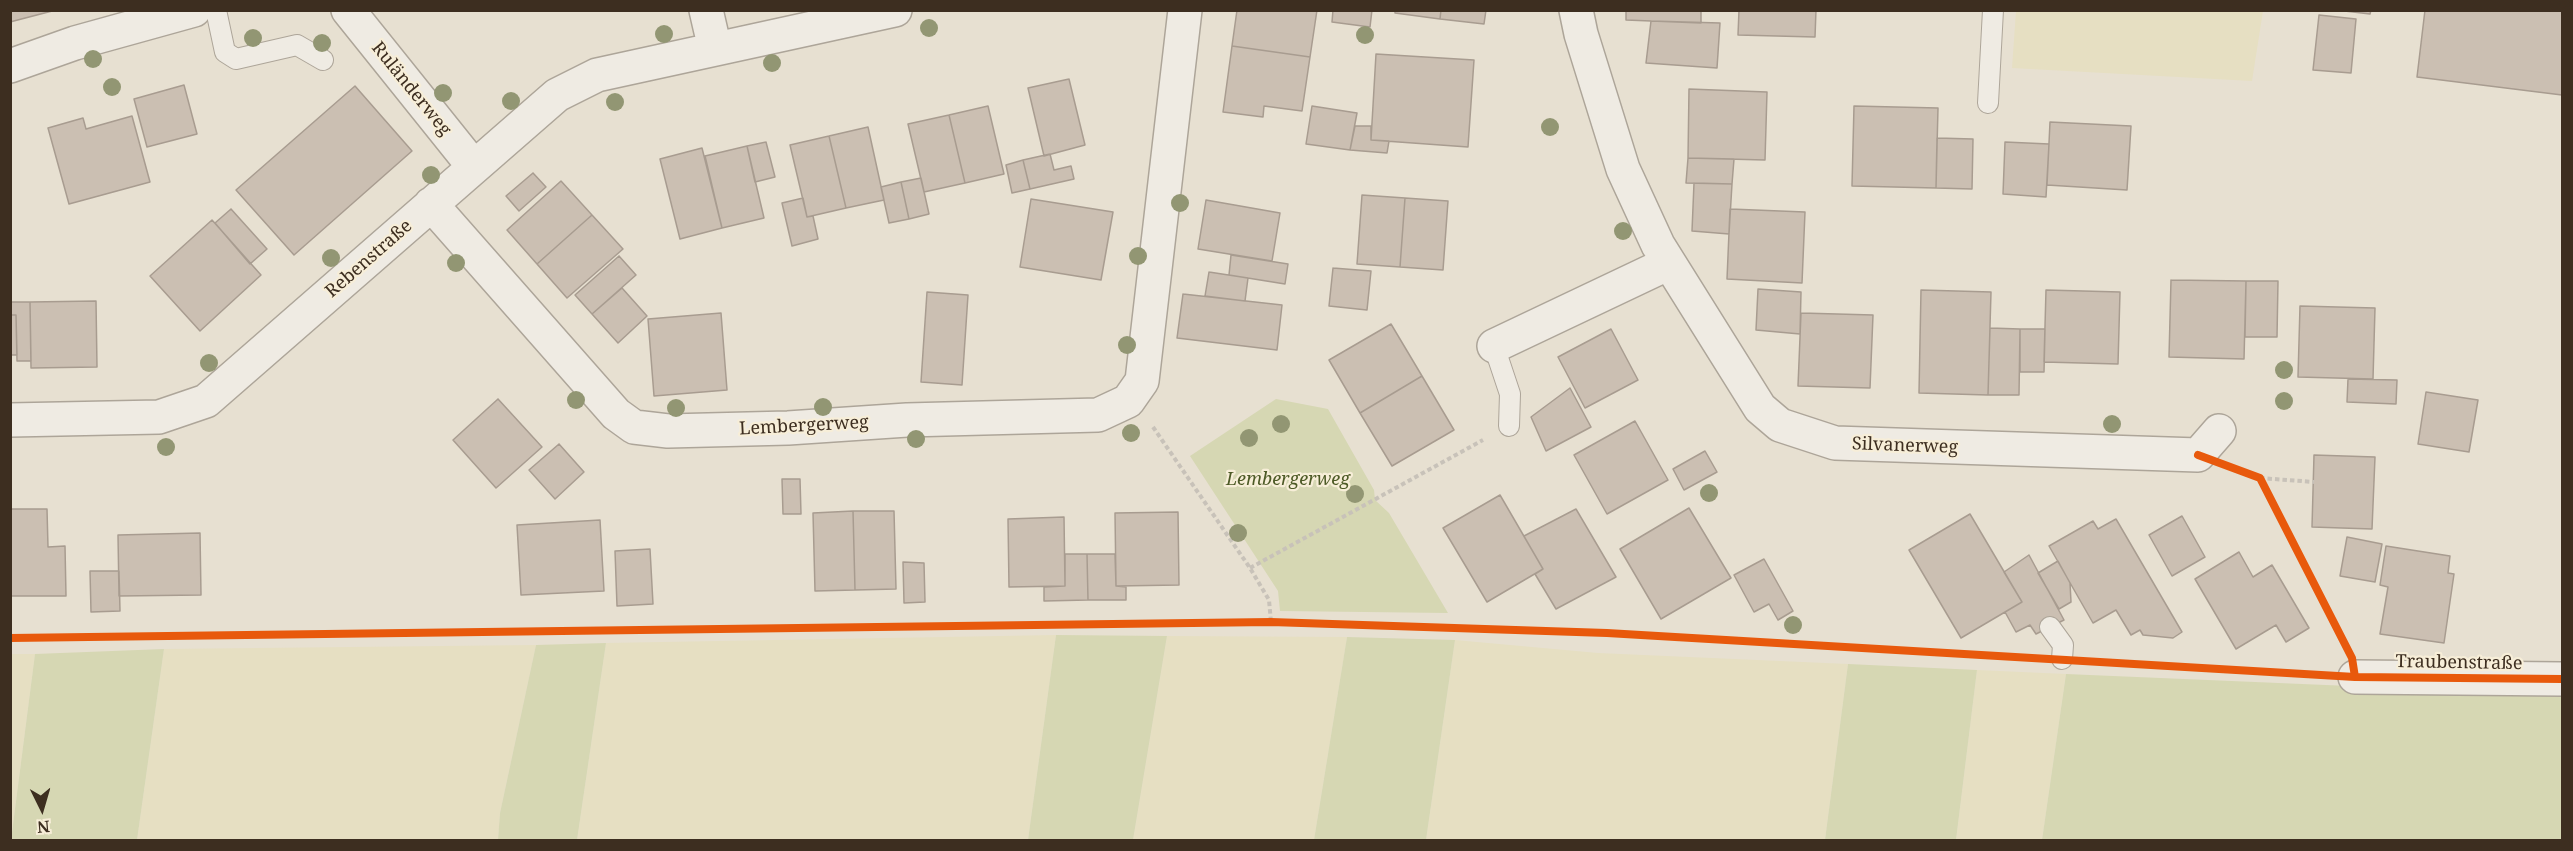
<!DOCTYPE html>
<html>
<head>
<meta charset="utf-8">
<style>
	body { margin:0 }
	#map { position:relative; width:2573px; height:851px; overflow:hidden; background:#e7e0d1; font-family:"Noto Serif",serif }
	canvas { display:block }
	.frame { position:absolute; inset:0; border:12px solid #3d2e20; pointer-events:none }
	.north { position:absolute; left:12px; top:779px; width:60px; height:60px; -webkit-text-stroke:4px #f7eed8; paint-order:stroke; rotate:175deg; font-size:16px; font-weight:700; line-height:24px; text-align:center; color:#3d2e20 }
	.north::after { content:''; display:block; margin:auto; width:21px; height:27px; background:#3d2e20; clip-path:polygon(50% 0,100% 100%,50% 72%,0 100%) }
</style>
</head>
<body>
<div id="map">
<canvas width="2573" height="851"></canvas>
<div class="frame"></div>
<div class="north">N</div>
</div>
<script>
const ctx = document.querySelector('canvas').getContext('2d');
ctx.lineJoin = 'round';
function fillPath(path, color) {
  ctx.fillStyle = color;
  ctx.fill(path, 'evenodd');
}
function shape(rows) {
  const path = new Path2D();
  for (const r of rows) {
    path.moveTo(r[0], r[1]);
    for (let i = 2; i < r.length; i += 2) path.lineTo(r[i], r[i + 1]);
  }
  return path;
}
function strokePath(path, color, width, dash) {
  ctx.strokeStyle = color;
  ctx.lineWidth = width;
  ctx.lineCap = dash ? 'butt' : 'round';
  ctx.setLineDash(dash || []);
  ctx.stroke(path);
}
function write(font, color, halo, rows, align = 'center') {
  ctx.font = font + ' "Noto Serif",serif';
  ctx.lineWidth = 4.5;
  ctx.setLineDash([]);
  ctx.textBaseline = 'middle';
  ctx.strokeStyle = halo;
  ctx.fillStyle = color;
  for (const [text, x, y, turn = 0] of rows) {
    ctx.save();
    ctx.translate(x, y);
    ctx.rotate((+turn || 0) * Math.PI / 180);
    ctx.textAlign = isNaN(turn) ? turn : align;
    if (halo) ctx.strokeText(text, 0, 0);
    ctx.fillText(text, 0, 0);
    ctx.restore();
  }
}
const farmland = shape([
	[2016,11,2016,10,2263,11,2252,81,2012,68],
	[1056,635,1028,840,577,840,606,643],
	[1167,636,1347,637,1314,840,1133,840],
	[1455,640,1598,653,1848,664,1825,840,1426,840],
	[536,645,500,813,498,840,137,840,164,649],
	[10,654,35,654,11,840,10,840],
	[1977,670,2066,674,2042,840,1956,840]
]);
const green = shape([
	[1276,399,1328,409,1374,490,1375,500,1389,513,1448,613,1280,611,1278,591,1190,456],
	[1056,635,1167,636,1133,840,1028,840],
	[1347,637,1455,640,1426,840,1314,840],
	[606,643,577,840,498,840,500,813,536,645],
	[164,649,137,840,11,840,35,654],
	[1848,664,1977,670,1956,840,1825,840],
	[2066,674,2562,695,2562,840,2042,840]
]);
const building = shape([
	[10,10,56,10,10,22,10,10],
	[1237,10,1317,10,1310,57,1232,46,1237,10],
	[1333,10,1372,10,1370,27,1332,22,1333,10],
	[1395,10,1441,10,1440,19,1395,13,1395,10],
	[1441,10,1486,10,1484,24,1440,19,1441,10],
	[1626,10,1701,10,1701,23,1626,20,1626,10],
	[1739,10,1816,10,1815,37,1738,35,1739,10],
	[2336,10,2371,10,2370,14,2336,10],
	[2425,10,2562,10,2562,95,2417,77,2425,10],
	[2319,15,2356,19,2351,73,2313,70,2319,15],
	[1651,21,1720,23,1717,68,1646,63,1651,21],
	[1232,46,1310,57,1302,111,1264,106,1263,117,1223,112,1232,46],
	[1376,54,1474,60,1468,147,1371,140,1376,54],
	[1069,79,1085,145,1044,156,1028,88,1069,79],
	[184,85,197,134,147,147,134,99,184,85],
	[355,86,412,151,294,255,236,190,355,86],
	[1689,89,1767,92,1765,160,1688,158,1689,89],
	[988,106,1004,174,965,183,949,115,988,106],
	[1312,106,1357,113,1350,150,1306,144,1312,106],
	[1854,106,1938,108,1936,188,1852,186,1854,106],
	[949,115,965,183,924,192,908,124,949,115],
	[132,116,150,182,69,204,48,128,83,118,86,129,132,116],
	[2050,122,2131,126,2127,190,2047,185,2050,122],
	[1355,126,1371,126,1371,140,1389,141,1387,153,1350,150,1355,126],
	[868,127,884,200,846,208,829,136,868,127],
	[829,136,846,208,807,217,790,145,829,136],
	[1937,138,1973,139,1972,189,1936,188,1937,138],
	[766,142,775,177,755,182,747,146,766,142],
	[2005,142,2049,144,2046,197,2003,194,2005,142],
	[747,146,764,218,722,228,705,156,747,146],
	[702,148,722,228,680,239,660,159,702,148],
	[1050,154,1054,170,1071,166,1074,179,1030,189,1023,160,1050,154],
	[1688,158,1734,159,1732,184,1686,183,1688,158],
	[1023,160,1030,189,1012,193,1006,165,1023,160],
	[533,173,546,187,519,211,506,196,533,173],
	[921,178,929,214,909,219,901,182,921,178],
	[561,181,592,215,537,264,507,230,561,181],
	[901,182,909,219,889,223,881,187,901,182],
	[1694,183,1732,184,1729,234,1692,231,1694,183],
	[1362,195,1405,198,1400,267,1357,264,1362,195],
	[803,198,807,217,813,216,818,239,792,246,782,203,803,198],
	[1405,198,1448,201,1443,270,1400,267,1405,198],
	[1031,199,1113,212,1101,280,1020,267,1031,199],
	[1206,200,1280,213,1272,261,1198,249,1206,200],
	[231,209,267,249,250,264,215,223,231,209],
	[1730,209,1805,212,1802,283,1727,279,1730,209],
	[592,215,623,249,567,298,537,264,592,215],
	[212,220,261,275,200,331,150,276,212,220],
	[1231,255,1288,264,1285,284,1229,275,1231,255],
	[619,256,636,275,592,314,575,295,619,256],
	[1333,268,1371,271,1367,310,1329,306,1333,268],
	[1209,272,1248,278,1245,301,1205,296,1209,272],
	[2171,280,2246,281,2244,359,2169,357,2171,280],
	[2246,281,2278,281,2277,337,2245,337,2246,281],
	[622,288,647,316,618,343,592,314,622,288],
	[1758,289,1801,292,1800,334,1756,330,1758,289],
	[1921,290,1991,292,1988,395,1919,393,1921,290],
	[2046,290,2120,292,2118,364,2044,362,2046,290],
	[927,292,968,295,962,385,921,382,927,292],
	[1183,294,1282,305,1277,350,1177,338,1183,294],
	[96,301,97,367,31,368,30,302,96,301],
	[10,302,30,302,31,361,17,361,16,315,10,315,10,302],
	[2300,306,2375,308,2373,379,2298,377,2300,306],
	[721,313,727,390,654,396,648,319,721,313],
	[1801,313,1873,315,1870,388,1798,386,1801,313],
	[10,315,16,315,17,355,10,355,10,315],
	[1391,324,1422,376,1360,413,1329,360,1391,324],
	[1990,328,2020,329,2019,395,1988,395,1990,328],
	[1611,329,1638,380,1585,408,1558,357,1611,329],
	[2020,329,2045,329,2044,372,2020,372,2020,329],
	[1422,376,1454,430,1392,466,1360,413,1422,376],
	[2348,379,2397,380,2396,404,2347,402,2348,379],
	[1570,388,1591,427,1546,451,1531,417,1570,388],
	[2426,392,2478,400,2469,452,2418,444,2426,392],
	[498,399,542,447,496,488,453,440,498,399],
	[1635,421,1668,480,1607,514,1574,455,1635,421],
	[559,444,584,472,555,499,529,470,559,444],
	[1705,451,1717,472,1684,490,1673,469,1705,451],
	[2314,455,2375,457,2372,529,2312,527,2314,455],
	[782,479,800,479,801,514,783,514,782,479],
	[1500,495,1543,569,1487,602,1443,528,1500,495],
	[1689,508,1731,578,1661,619,1620,549,1689,508],
	[10,509,47,509,48,547,65,546,66,596,10,596,10,509],
	[1576,509,1616,577,1556,609,1535,574,1543,569,1524,536,1576,509],
	[853,511,894,511,896,589,855,590,853,511],
	[853,511,855,590,815,591,813,513,853,511],
	[1178,512,1179,585,1116,586,1115,513,1178,512],
	[1970,514,2022,602,1961,638,1909,550,1970,514],
	[2182,516,2205,557,2172,576,2149,535,2182,516],
	[1064,517,1065,586,1009,587,1008,519,1064,517],
	[2116,519,2182,632,2173,638,2143,635,2140,630,2131,635,2116,610,2093,623,2049,546,2093,521,2098,529,2116,519],
	[600,520,604,591,521,595,517,525,600,520],
	[200,533,201,595,119,596,118,535,200,533],
	[2347,537,2382,544,2375,582,2340,576,2347,537],
	[2386,546,2450,556,2448,573,2454,574,2444,643,2380,634,2388,587,2380,585,2386,546],
	[650,549,653,604,617,606,615,551,650,549],
	[2239,552,2253,577,2272,565,2309,628,2286,642,2276,625,2236,649,2195,579,2239,552],
	[1065,554,1087,554,1088,600,1044,601,1044,587,1065,586,1065,554],
	[1087,554,1115,554,1116,586,1126,587,1126,600,1088,600,1087,554],
	[2029,555,2064,620,2036,634,2030,625,2016,632,2005,612,2022,602,2004,572,2029,555],
	[1764,559,1793,611,1778,620,1769,604,1754,612,1734,575,1764,559],
	[2058,561,2070,583,2071,602,2059,609,2038,573,2058,561],
	[903,562,924,563,925,602,904,603,903,562],
	[90,571,119,571,120,611,91,612,90,571]
]);
const path = shape([
	[1153,427,1250,568,1269,600,1271,622],
	[2260,478,2314,482],
	[1250,568,1483,440]
]);
const lane = shape([
	[216,10,225,52,236,59,297,45,323,60],
	[1988,103,1993,10],
	[1494,346,1510,394,1509,426],
	[2050,627,2063,645,2062,659]
]);
const street = shape([
	[348,10,474,167],
	[706,10,715,49],
	[1576,10,1581,34,1623,169,1658,245,1760,408,1780,425,1835,443,2198,455,2219,431],
	[10,66,75,43,194,10],
	[431,204,616,414,634,427,668,431,788,428,907,420,1098,415,1128,401,1142,381,1185,10],
	[1494,346,1669,263],
	[10,420,159,417,206,401,557,95,597,75,895,10],
	[2355,677,2562,679]
]);
const cycleway = shape([
	[2198,455,2260,478,2352,658,2355,677],
	[10,638,1271,622,1607,633,2355,677,2562,679]
]);
const trees = [
	[929,28],
	[664,34],
	[1365,35],
	[253,38],
	[322,43],
	[93,59],
	[772,63],
	[112,87],
	[443,93],
	[511,101],
	[615,102],
	[1550,127],
	[431,175],
	[1180,203],
	[1623,231],
	[1138,256],
	[331,258],
	[456,263],
	[1127,345],
	[209,363],
	[2284,370],
	[576,400],
	[2284,401],
	[823,407],
	[676,408],
	[1281,424],
	[2112,424],
	[1131,433],
	[1249,438],
	[916,439],
	[166,447],
	[1709,493],
	[1355,494],
	[1238,533],
	[1793,625]
];
const streetNames = [
	["Ruländerweg",411,89,51],
	["Rebenstraße",369,259,-41],
	["Lembergerweg",804,426,-3],
	["Silvanerweg",1905,446,2],
	["Traubenstraße",2459,663,1]
];
const parkNames = [
	["Lembergerweg",1288,480]
];
fillPath(farmland, '#e6dfc2');
fillPath(green, '#d6d7b3');
fillPath(building, '#cbbfb2');
strokePath(building, '#a89c90', 1.5);
strokePath(lane, '#ada599', 22);
strokePath(street, '#ada599', 36);
strokePath(path, '#c8c2b9', 4, [4.5, 3]);
strokePath(lane, '#efebe3', 20);
strokePath(street, '#efebe3', 33);
strokePath(cycleway, '#e8590c', 8);
ctx.fillStyle = '#929673';
for (const [x, y] of trees) {
  ctx.beginPath();
  ctx.arc(x, y, 9, 0, 2 * Math.PI);
  ctx.fill();
}
write('18px', '#3d2e20', '#f7eed8', streetNames);
write('italic 18px', '#4d5a26', '#f7eed8', parkNames);
</script>
</body>
</html>
